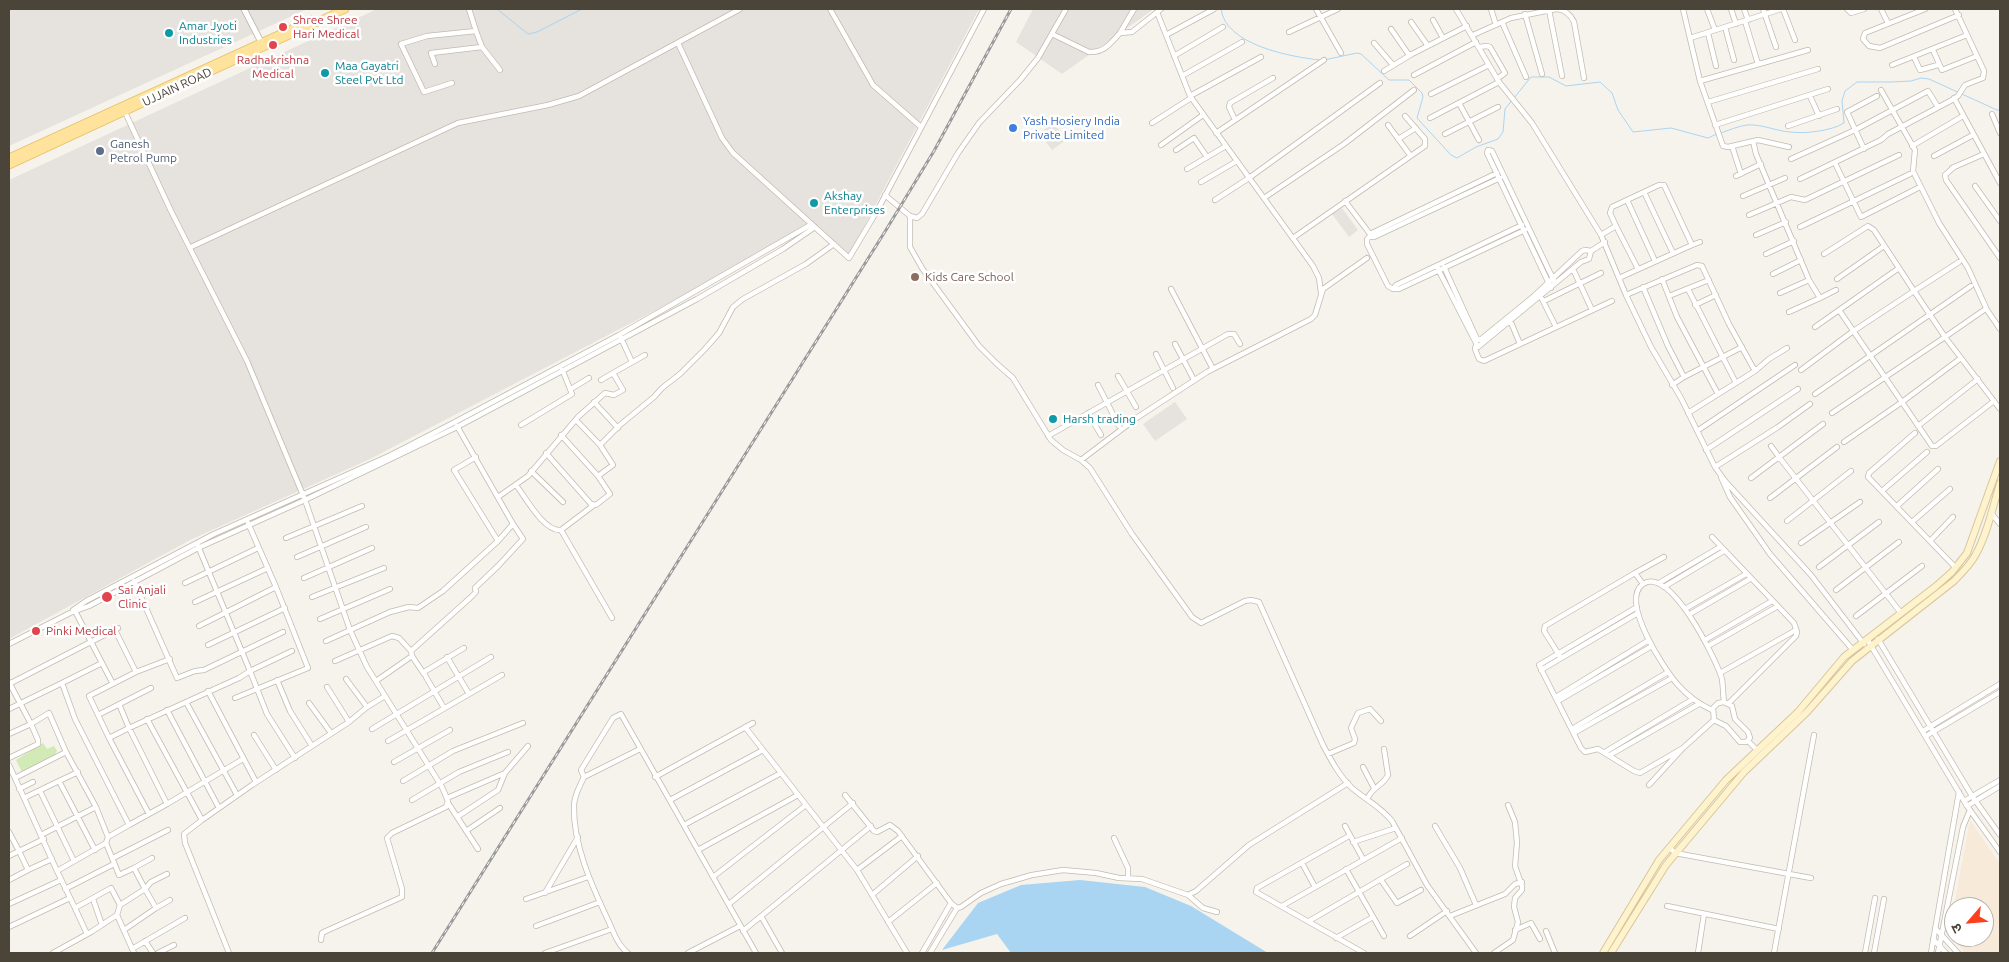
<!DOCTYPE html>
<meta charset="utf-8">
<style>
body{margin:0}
#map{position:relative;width:2009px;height:962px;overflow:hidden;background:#f6f3ec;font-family:Ubuntu,"Noto Sans Devanagari",sans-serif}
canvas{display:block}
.frame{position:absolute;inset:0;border:10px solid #4b4439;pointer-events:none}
.north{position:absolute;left:1944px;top:897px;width:50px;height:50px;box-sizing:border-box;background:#fff;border:1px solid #b7b4b0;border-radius:50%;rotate:243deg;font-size:14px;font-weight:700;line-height:20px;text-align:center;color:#4b4439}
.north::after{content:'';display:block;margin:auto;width:18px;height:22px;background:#fc3f1d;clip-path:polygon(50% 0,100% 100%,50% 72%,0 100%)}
</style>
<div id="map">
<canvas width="2009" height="962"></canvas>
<div class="frame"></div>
<div class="north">उ</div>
</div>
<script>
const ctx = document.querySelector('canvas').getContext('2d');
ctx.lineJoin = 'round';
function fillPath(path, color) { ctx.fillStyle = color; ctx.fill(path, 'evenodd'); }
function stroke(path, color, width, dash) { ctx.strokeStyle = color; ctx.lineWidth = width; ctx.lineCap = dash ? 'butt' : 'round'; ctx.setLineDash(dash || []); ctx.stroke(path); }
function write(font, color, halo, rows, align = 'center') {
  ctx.font = font + ' Ubuntu,sans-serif'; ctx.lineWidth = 5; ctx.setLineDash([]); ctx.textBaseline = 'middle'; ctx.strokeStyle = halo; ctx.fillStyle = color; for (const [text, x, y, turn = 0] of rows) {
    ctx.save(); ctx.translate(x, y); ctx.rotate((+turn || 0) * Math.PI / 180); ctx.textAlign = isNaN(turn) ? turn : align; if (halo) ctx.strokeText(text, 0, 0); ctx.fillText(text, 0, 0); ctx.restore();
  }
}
fillPath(new Path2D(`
 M1970,820L2000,864V953H1965L1949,933ZM1954,907H1984V937H1954Z`), '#f7ead8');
fillPath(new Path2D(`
 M9,9H307L9,146Z
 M377,9H979L849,255L812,223L658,309L370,459L190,540L9,639V180Z
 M1033,9H1154L1062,74L1016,42Z
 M1054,123L1066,140L1052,150L1039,133Z
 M1342,208L1358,230L1349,237L1332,214Z
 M1175,402L1187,419L1155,441L1143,424Z`), '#e6e2dd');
fillPath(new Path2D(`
 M43,743L47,749L54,746L57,751L54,756L22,772L16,760Z`), '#d2eab5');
fillPath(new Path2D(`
 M1080,880L1145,887L1191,906L1268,953H1011L997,934L942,950L978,903L1021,885Z`), '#a9d4f2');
stroke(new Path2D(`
 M497,9L528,34L537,32L582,9
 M1221,9C1225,45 1291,57 1320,60
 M1324,60L1357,53L1361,54L1389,80H1409L1422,93L1423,97L1417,118L1451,155L1457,158L1476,147L1498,139L1503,132L1505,109L1531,77H1549L1566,86L1600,82L1612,93L1618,110L1633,132L1671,128L1708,138L1717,134
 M1721,133C1729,130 1739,126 1747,125C1763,124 1775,131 1790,132C1805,134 1831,131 1844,123L1842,101L1845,91L1857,82H1891L1911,81L1921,78L1929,79L1997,110H2000`), '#a9d4f2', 1);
const minor = new Path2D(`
 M830,9L873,85L921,127
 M1316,9L1341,53
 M1456,9L1499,82L1532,123L1601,235L1626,295L1651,347L1681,398L1715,467L1725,481L1811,575L1864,644
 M1491,9L1496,25
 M1683,9L1700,81L1723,146L1728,147L1758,140L1789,147
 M1707,9L1715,30
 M1731,9L1736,24
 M1744,9L1748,20
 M1763,9L1776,47
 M1783,9L1795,40
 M1847,9L1851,13L1864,9
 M1881,9L1888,23
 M1925,9L1865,33L1863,39L1869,46L1880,48L1959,15
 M1549,10L1562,76
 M1157,12L1190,96L1313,266L1319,278L1321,293
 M1525,14L1542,74
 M1433,20L1443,38
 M1745,21L1758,64
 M1411,22L1428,46
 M1502,22L1526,77
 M1725,27L1781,9
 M1391,29L1409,55
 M476,31L482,47L500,70
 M1289,32L1338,9
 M1120,33L1134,9
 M1708,33L1716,66
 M1052,34L1089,52C1104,53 1111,43 1120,33L1132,32L1161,9
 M1166,35L1214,9
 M1473,35L1511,18L1556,9C1564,9 1571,15 1574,22L1584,78
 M1690,38L1725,27L1734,60
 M678,43L722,138L733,153L849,258L877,211L984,9
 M1374,43L1393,65
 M1479,47L1487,46L1490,47L1505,73L1497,79
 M1933,50L1942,70L1977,56
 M1174,56L1223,27
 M1914,57L1920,70L1938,65
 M435,64L431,53L482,47
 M1892,65L1967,35
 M1384,71L1412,54L1467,26
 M1414,75L1476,42
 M1182,76L1242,42
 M1700,81L1808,50
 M452,83L424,92L401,44L427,36L476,31L469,9
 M1881,90L1915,150L1913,171L1939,223L1968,268L1987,310L2000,329
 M1431,94L1489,65
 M1190,96L1261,57
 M1810,96L1819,116
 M1954,98L2000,183
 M1708,102L1818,69
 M1459,103L1479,140
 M124,110L171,211L247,361L305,500L350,630L367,667L442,787L448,801L446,807L392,833L387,838L402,889V897L326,931L322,933L321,940
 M1992,114L2000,133
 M1430,118L1499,82
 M1235,120L1229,107L1230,103L1273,78
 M1152,123L1191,98
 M1388,125L1410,155
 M1715,125L1828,89
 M1788,126L1837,109
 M1216,133L1324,60
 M1445,134L1498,107
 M1398,139L1416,128
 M1753,141L1756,154L1809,280L1820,298L1789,312
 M1161,145L1203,115
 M1732,146L1741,174
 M1912,146L1963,116
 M1864,149L1847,112L1877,96
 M1176,150L1194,138L1207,157
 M1934,156L1973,135
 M1791,159L1855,130L1928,91L1938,107
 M1835,163L1861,217L1918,188
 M1954,167L1945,175L1946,180L2000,258
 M1952,168L1984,154
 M1187,169L1226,146
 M1497,173L1372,233L1369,237H1374L1500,178
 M1736,176L1761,164
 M1800,179L1881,140L1888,134L1952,100L1958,96L1965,85L1983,78L1984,71L1955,9
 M1201,182L1237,161
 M1975,186L2000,221
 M1644,192L1673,253
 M885,195L910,216L917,218L922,214L958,153L979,123L1021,79L1038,58L1066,9
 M1743,196L1785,178
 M1264,198L1344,144L1414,90
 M1215,200L1249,178L1380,83
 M1627,200L1655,261
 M1345,201L1370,234
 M1749,215L1791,197L1805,200L1899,155
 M910,216V247L922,268L979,346L996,363L1013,378L1051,440L1063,450L1081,460L1090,468L1132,534L1192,617L1201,623L1245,601L1251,600L1259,602L1323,745C1331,760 1340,777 1352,788C1366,800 1381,807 1392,821L1427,885L1476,953
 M1522,225L1396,285L1393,289H1399L1525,230
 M1616,226L1638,269
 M1800,227L1910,174
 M1601,235L1616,226L1610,213L1612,207L1659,185H1664L1692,245L1619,278
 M1756,235L1786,222
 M1369,237L1367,239V244L1388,286L1393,289
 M1293,238L1425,146V139L1405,116
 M1692,245L1700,242
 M191,247L458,123L548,105L579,96L740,9
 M1766,254L1794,241
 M1824,254L1868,226L1874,230L1899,268
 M1959,262L1914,291L1945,337L1984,310
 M1444,267L1477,339L1480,340L1534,296L1582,251L1585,250L1591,251L1605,242
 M1438,269L1478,347L1581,262L1589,259L1591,251
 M1573,269L1592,310
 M1773,274L1801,260
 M1662,279L1677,317L1718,394
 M1837,279L1884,246
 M1643,287L1668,346L1684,377
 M1551,288L1487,153L1488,150L1492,151L1555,283
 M1171,289L1213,369
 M1688,289L1736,383
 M1780,293L1809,280
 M1626,295L1697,265L1702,266L1729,324L1755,371L1688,413
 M1669,296L1709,280
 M1820,298L1836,290
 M1542,299L1556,327
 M1544,301L1601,273
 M1695,305L1716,295
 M1839,310L1932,446H1936L1994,401
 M1510,320L1520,344
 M620,336L632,362
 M1175,344L1194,380
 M1476,345L1475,349L1479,359L1484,361L1612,301
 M1156,354L1173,388
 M1801,370L1852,332L1914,291L1899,268L1815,327
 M1755,371L1769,359L1787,348
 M1118,376L1136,407
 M601,380L613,373
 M1098,385L1119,426
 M1672,385L1684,377L1742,347
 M571,389L589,378
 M1815,394L1971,286
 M594,402L618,428
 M1088,413L1101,435
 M1832,413L1945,337L2000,409
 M576,420L600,445L620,425L654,397L662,388L680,374L705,349L719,333L733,307L743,299L806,264L834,244
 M521,425L572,394L562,369
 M457,426L513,524
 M1918,426L1978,379
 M1697,431L1795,365
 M1915,433L1869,473L1868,477L1955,567
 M561,435L598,476
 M1048,436L1228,334H1234L1240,344
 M1844,442L1902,402L1961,358
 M1771,446L1779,457L1823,424
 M1706,450L1798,389
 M546,453L591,504L596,505L610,494L598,476L613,465L600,445
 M476,457L454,470L498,541
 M1081,460L1138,417L1207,372L1311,319L1315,315L1323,289L1367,258
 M1715,467L1778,427L1810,404
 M531,471L563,502
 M1721,477L1730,497L1770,554L1853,650
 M1751,478L1779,457L1901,613
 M516,485C526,498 544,532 561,530
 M1882,491L1927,452
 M498,497L528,476L578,417L605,393L614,395L623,390L613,373L645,355
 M1770,498L1837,447
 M594,505L561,530L612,618
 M1897,506L1938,469
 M1991,513L2000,524
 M1787,521L1851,471
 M1912,522L1950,489
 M1712,537L1794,623L1797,632L1796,636L1729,703
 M286,538L362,506
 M1930,541L1953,517
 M1801,543L1860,502
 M297,557L366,527
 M1819,567L1879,522
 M1635,573L1664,557
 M304,578L372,548
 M134,581L177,678L195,671L204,670L283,632
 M185,583L258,548
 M1659,583L1720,547
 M1664,587L1724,551
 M1836,590L1899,542
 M312,597L384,568
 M195,602L268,568
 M1637,607L1539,665L1581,748L1585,752L1598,749L1634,771L1640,773L1683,748
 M1685,609L1746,574
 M73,610L86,601L214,534L391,455L455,422L619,335L812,224
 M75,611L102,663L62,683L75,719L129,825L167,804L129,728L239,678L250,671L198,546
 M1690,614L1750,579
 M1856,616L1922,566
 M320,619L390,589
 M199,626L276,587
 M115,630L136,672
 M1867,639L1967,806L2000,852
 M1878,639L1972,796L2000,835
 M1705,640L1772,601
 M326,641L390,612L409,607L418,608L443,591L498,541L513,524L523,539L498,566L475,588L476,592L470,598L411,651L412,656L376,681
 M9,644L70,613L89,606L198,548L305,500L457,427L697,299L783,249L815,227
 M208,645L285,608
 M1708,646L1778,606
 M292,651L250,671L267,714L295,758
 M412,656L424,674
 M447,657L469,694
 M1561,658L1544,631L1545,626L1635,573L1643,584
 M335,661L392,636L399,638L411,651
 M102,663L113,684
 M1541,670L1638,613
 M1720,673L1796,630
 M277,680L290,711L312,746
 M9,684L118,628
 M327,687L349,722L367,707L346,679
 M208,691L256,782
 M1556,697L1649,640
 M235,698L308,668L276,587L248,523
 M1558,701L1652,646
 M186,702L237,795
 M1724,702L1732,706L1735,719L1748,732L1750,738L1746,742H1740L1726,726L1714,720L1713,708L1718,703Z
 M309,703L331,733
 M119,704L129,728L109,738L89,696L136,672L170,659
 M367,707L385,696
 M444,708L426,677L424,672L464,648
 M9,709L62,683
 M167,710L219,808
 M1712,710C1699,704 1688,696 1679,686C1665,671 1619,601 1643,584C1670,565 1716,659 1722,679C1723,686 1723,694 1724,702
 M98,715L151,688
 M147,719L202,820
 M745,727L857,870L907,953
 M372,729L491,657
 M1572,729L1668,672
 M1923,731L2000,684
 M1574,733L1672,678
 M9,734L31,724L9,682
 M254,735L276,770
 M1926,736L2000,692
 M109,738L149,814
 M388,741L502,675
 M1748,741L1757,750
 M640,749L584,777L581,770L613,718L621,714L756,953
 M1605,752L1693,699
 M1328,754L1354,743L1355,739L1351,728L1358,713L1370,709L1381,721
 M1610,755L1699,704
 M9,758L38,744V740L31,724L49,713L66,752L96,807L108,837
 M394,762L450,730
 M9,765L24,798L59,781
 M1363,767L1374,788
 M78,772L59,781L95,850
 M584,777C580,786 574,795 574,806C573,845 592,886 608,920C613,931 618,946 628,953
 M655,777L753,723
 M15,778L66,752
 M403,781L453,751L523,723
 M1649,785L1683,748L1714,720
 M19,789L33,782
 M40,791L74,861
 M845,795L874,831L877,832L890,825L898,831L951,903L957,908L961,907L981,893L1001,884L1032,875L1063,870L1096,873L1119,878L1142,879L1188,895L1196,891L1249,845L1348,783
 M24,798L57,871L106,843
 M447,798L505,773
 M1367,799C1374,785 1383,786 1388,775L1384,749
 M412,800L459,772L508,752
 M670,800L763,750
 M1964,801L2000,780
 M448,803L478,849
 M167,804L243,759
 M1967,806L2000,786
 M457,817L498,790L505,773L528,746
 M684,825L781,773
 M1345,826L1363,859
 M1435,826L1460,868L1476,905
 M466,831L500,808
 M9,832L19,851L9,856
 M41,835L96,807
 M1349,836L1257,888L1256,892L1364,953
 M1114,838L1128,868V877
 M44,839L19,851L28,870L52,859
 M1353,842L1396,828
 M1669,847L1675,853L1811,878
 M698,850L798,795
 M113,858L168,830
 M1302,863L1315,887
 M134,868L152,858
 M1346,869L1384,936
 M857,870L902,836
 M57,871L75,908
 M167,874L151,882L145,889L156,908L170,900
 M713,877L806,805
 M9,880L28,870
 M1381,880L1397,903L1421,890
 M65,889L114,864
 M545,893L578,837
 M872,895L918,856
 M1188,895L1203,908L1217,912
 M93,899L102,925
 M526,899L588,877
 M9,904L61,880
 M729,904L853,803
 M1282,906L1402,838
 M1667,906L1779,929
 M117,915L134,953
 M761,916L782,953
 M1450,916L1505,894L1515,884L1522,882
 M1309,921L1407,864
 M888,922L937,883
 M536,926L600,902
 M9,927L70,898
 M1935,928L1958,953
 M124,930L156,908
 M1515,930L1531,923L1540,939
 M743,931L871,826
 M1546,931L1555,953
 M87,934L75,908L111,888L120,905
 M1410,936L1447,911
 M1336,938L1373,917
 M1933,939L1946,953
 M145,941L153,953
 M132,949L185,918
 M53,953L91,932L117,915L120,905L145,889L134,868L119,875L106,843L108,837L129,825
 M158,953L174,945
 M229,953L185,843L184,834L202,820L252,785L349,722
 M545,953L612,929
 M688,953L740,926
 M922,953L951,903
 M930,953L957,908
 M1494,953L1513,940L1518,922L1514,907L1515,898L1522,890V886L1515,866L1517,843L1515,822L1508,805
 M1698,953L1704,914
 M1774,953L1814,735
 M1865,953L1875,898
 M1874,953L1884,899
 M1931,953L1959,792
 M1938,953L1963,827L1970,810`);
const tertiary = new Path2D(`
 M244,9L262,44`);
const secondary = new Path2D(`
 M1603,953L1659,860L1726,780L1798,712L1844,657L1935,587L1952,572L1967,553L2000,461
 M1611,953L1666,865L1744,772L1807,712L1852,661L1954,581C1962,573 1971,564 1976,554C1988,532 1993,506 2000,483`);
const primary = new Path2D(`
 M9,158L311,20
 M9,165L345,9`);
stroke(minor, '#c2bbae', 6);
stroke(tertiary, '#c2bbae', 7);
stroke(secondary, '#d6c79b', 8);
stroke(primary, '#e6c16a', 9);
stroke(minor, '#fff', 4.5);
stroke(tertiary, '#fff', 5);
stroke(secondary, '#fff3cd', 6);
stroke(primary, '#ffe39c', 7);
const rail = new Path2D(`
 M432,953L886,230L934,151L1011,9`);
stroke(rail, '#9a9a9a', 3);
stroke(rail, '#fff', 1, [4]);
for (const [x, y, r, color] of [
 [283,27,5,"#e0444e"],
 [169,33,5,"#0f9aa8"],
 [273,45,5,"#e0444e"],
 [325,73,5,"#0f9aa8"],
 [1013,128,5,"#3f7fe0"],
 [100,151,5,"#5c6f8a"],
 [814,203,5,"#0f9aa8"],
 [915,277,5,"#8d6e63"],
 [1053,419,5,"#0f9aa8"],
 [107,597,6,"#e0444e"],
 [36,631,5,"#e0444e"]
]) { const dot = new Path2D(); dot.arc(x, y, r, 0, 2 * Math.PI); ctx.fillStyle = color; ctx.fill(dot); stroke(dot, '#fff', 2); }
write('12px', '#be3a42', '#fff', [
 ["Shree Shree",293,20],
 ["Hari Medical",293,34],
 ["Radhakrishna",273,60,"center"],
 ["Medical",273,74,"center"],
 ["Sai Anjali",118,590],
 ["Clinic",118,604],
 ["Pinki Medical",46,631]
], 'left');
write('12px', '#0d838f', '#fff', [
 ["Amar Jyoti",179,26],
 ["Industries",179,40],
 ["Maa Gayatri",335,66],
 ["Steel Pvt Ltd",335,80],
 ["Akshay",824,196],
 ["Enterprises",824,210],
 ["Harsh trading",1063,419]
], 'left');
write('12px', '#4b4439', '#fff', [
 ["UJJAIN ROAD",177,87,-25]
]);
write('12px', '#366cbe', '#fff', [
 ["Yash Hosiery India",1023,121],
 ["Private Limited",1023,135]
], 'left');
write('12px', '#4e5e75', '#fff', [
 ["Ganesh",110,144],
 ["Petrol Pump",110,158]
], 'left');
write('12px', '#785e54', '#fff', [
 ["Kids Care School",925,277]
], 'left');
</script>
